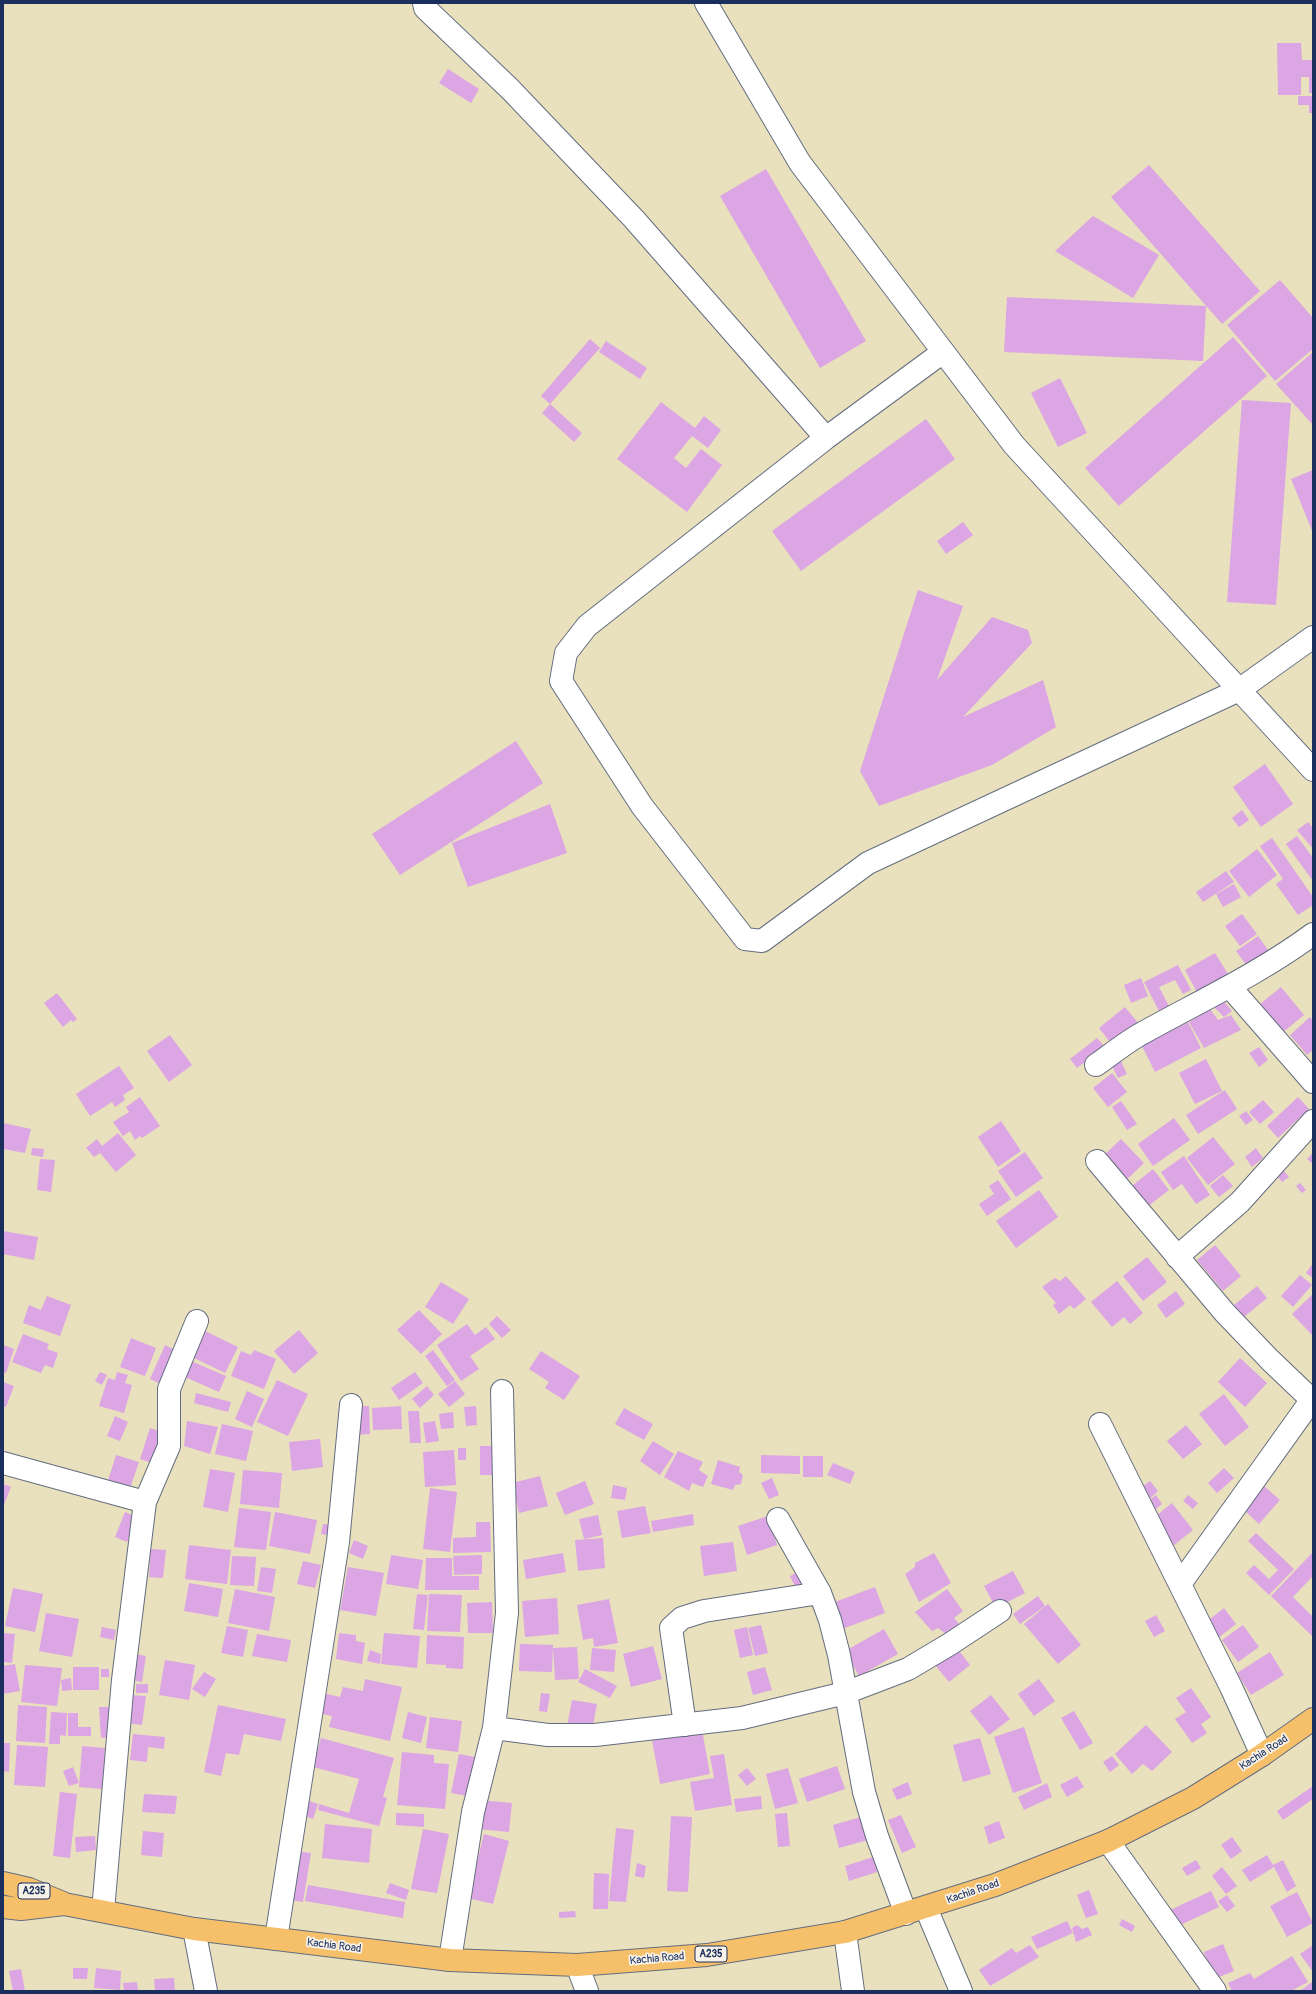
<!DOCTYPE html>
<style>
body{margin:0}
#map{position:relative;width:1316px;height:1994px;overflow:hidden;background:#e9e0bd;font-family:Pangolin,sans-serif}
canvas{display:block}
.frame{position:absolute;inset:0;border:4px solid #1b2f5e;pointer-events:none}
</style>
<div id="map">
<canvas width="1316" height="1994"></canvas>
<div class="frame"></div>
</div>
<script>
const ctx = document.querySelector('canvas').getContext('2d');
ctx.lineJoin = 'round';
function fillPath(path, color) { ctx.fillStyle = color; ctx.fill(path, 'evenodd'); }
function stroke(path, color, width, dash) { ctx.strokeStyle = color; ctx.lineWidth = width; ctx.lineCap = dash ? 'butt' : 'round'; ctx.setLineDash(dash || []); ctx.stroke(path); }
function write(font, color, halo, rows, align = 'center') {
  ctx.font = font + ' Pangolin,sans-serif'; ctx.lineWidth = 3.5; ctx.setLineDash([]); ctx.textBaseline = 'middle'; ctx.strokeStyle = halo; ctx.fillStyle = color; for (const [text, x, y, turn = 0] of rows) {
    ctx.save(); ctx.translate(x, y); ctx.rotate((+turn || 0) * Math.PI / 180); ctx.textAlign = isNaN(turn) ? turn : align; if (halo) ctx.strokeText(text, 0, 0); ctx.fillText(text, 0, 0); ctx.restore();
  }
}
fillPath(new Path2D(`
 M1277,43H1301L1302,60H1313V93H1309V77H1301V95H1278Z
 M448,69L479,89L471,103L439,83Z
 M1298,96H1313V113H1309V105H1298Z
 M1149,165L1260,291L1222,324L1111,197Z
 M766,169L866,341L820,368L720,196Z
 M1093,216L1159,255L1133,298L1055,251Z
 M1280,280L1313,318V349L1275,381L1227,325Z
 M1007,297L1206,306L1203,361L1004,352Z
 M1233,337L1267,376L1119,506L1085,468Z
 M590,339L600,348L550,404L541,396Z
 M606,341L647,368L640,379L599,352Z
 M1313,352V425L1276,384Z
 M1060,378L1087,433L1058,447L1031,393Z
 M1242,400L1291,403L1276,605L1227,602Z
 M661,402L695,428L704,416L721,430L708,448L692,436L674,458L686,468L701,449L722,465L687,512L617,459Z
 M550,404L582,433L574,442L542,413Z
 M926,419L955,459L801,571L772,531Z
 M1313,470V533L1291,479Z
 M963,522L973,535L946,554L937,541Z
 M918,590L963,606L937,680L992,617L1028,630L1032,643L963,717L1043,680L1056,727L992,765L879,806L860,771Z
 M516,741L543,783L400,875L372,834Z
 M1265,764L1293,804L1261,827L1233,787Z
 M550,804L567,853L468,887L452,843Z
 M1242,810L1249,820L1239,827L1232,818Z
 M1308,822L1313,828V849L1297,830Z
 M1297,836L1313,858V881L1286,844Z
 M1272,838L1313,897V905L1298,915L1276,884L1283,879L1260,846Z
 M1257,849L1277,875L1249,897L1229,871Z
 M1226,871L1234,882L1203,902L1196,892Z
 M1234,884L1241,897L1223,907L1216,894Z
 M1242,914L1257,934L1240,946L1225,926Z
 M1258,936L1273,957L1252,973L1236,951Z
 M1215,953L1228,974L1197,992L1185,970Z
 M1178,965L1191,990L1183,994L1175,980L1159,987L1171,1010L1161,1015L1144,982Z
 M1141,978L1148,996L1131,1003L1124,985Z
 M1281,987L1304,1015L1282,1033L1259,1005Z
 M57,993L77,1019L73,1022L71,1020L63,1027L44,1003Z
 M1222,999L1232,1011L1224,1017L1213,1006Z
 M1125,1007L1139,1024L1113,1046L1099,1028Z
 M1210,1009L1218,1020L1231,1015L1241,1030L1204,1048L1189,1022Z
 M1310,1017L1313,1021V1050L1307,1055L1290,1035Z
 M1188,1022L1201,1048L1155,1072L1142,1046Z
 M170,1035L192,1065L169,1082L147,1051Z
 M1097,1038L1105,1047L1077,1068L1070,1059Z
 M1259,1047L1268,1060L1259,1067L1249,1053Z
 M1119,1057L1127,1074L1118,1078L1110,1062Z
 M1206,1059L1222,1091L1195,1104L1179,1073Z
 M119,1066L134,1088L123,1095L125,1100L115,1107L112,1102L90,1116L76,1094Z
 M1112,1073L1127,1092L1108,1107L1093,1088Z
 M1225,1090L1237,1109L1198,1134L1186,1115Z
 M140,1097L160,1126L142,1138L140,1136L135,1140L130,1131L123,1136L113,1122L129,1112L126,1107Z
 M1298,1097L1309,1109L1278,1138L1267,1126Z
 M1263,1100L1274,1112L1260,1124L1249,1112Z
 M1121,1101L1137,1124L1127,1130L1112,1107Z
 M1246,1111L1253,1120L1246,1125L1239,1116Z
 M1174,1118L1190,1140L1153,1166L1138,1144Z
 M1001,1121L1021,1151L998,1167L978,1137Z
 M3,1123L31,1129L25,1153L3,1149Z
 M118,1133L136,1155L116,1172L100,1153L94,1157L86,1148L97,1139L102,1146Z
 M1213,1137L1235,1164L1208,1185L1187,1158Z
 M1121,1139L1144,1163L1123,1183L1100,1159Z
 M32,1148L44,1149L43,1157L31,1155Z
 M1256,1148L1263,1158L1252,1167L1245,1157Z
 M1025,1152L1043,1178L1016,1197L998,1171Z
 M1313,1153V1164L1307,1159Z
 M1184,1156L1210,1195L1196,1204L1182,1184L1173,1190L1161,1172Z
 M40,1159L55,1160L51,1192L37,1190Z
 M1279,1165L1289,1177L1282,1182L1273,1170Z
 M1153,1169L1169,1190L1143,1210L1127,1190Z
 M1223,1175L1233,1186L1219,1197L1210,1186Z
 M998,1180L1011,1199L987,1216L979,1204L994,1194L989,1186Z
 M1300,1183L1306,1190L1302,1193L1296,1186Z
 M1039,1190L1058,1217L1016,1248L996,1221Z
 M3,1231L38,1237L34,1260L3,1254Z
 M1215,1245L1241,1276L1223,1291L1197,1260Z
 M1147,1257L1167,1282L1143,1301L1123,1276Z
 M1313,1263V1278L1306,1273Z
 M1300,1275L1312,1285L1293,1307L1281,1296Z
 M1066,1276L1086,1299L1074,1309L1070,1305L1059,1314L1053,1305L1056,1303L1042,1287L1055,1278L1060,1281Z
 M1117,1281L1143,1313L1130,1324L1124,1317L1112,1327L1091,1302Z
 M441,1282L469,1299L453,1324L425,1307Z
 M1257,1286L1267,1298L1244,1317L1234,1305Z
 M1176,1291L1185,1304L1166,1318L1157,1305Z
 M1313,1294V1336L1292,1314Z
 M47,1296L71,1305L60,1336L23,1323L29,1305L41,1310Z
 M419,1310L442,1334L421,1354L397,1330Z
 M497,1316L511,1330L502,1338L489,1324Z
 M467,1324L475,1335L486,1327L495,1339L470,1356L479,1369L461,1381L437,1345Z
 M299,1330L318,1353L294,1374L274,1351Z
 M205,1331L238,1347L225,1373L192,1357Z
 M23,1334L49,1344L47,1349L58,1353L53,1368L45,1365L41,1373L12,1362Z
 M131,1338L156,1348L145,1376L120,1367Z
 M3,1345L14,1349L6,1373L3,1372Z
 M165,1345L175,1350L161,1384L150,1379Z
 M254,1350L276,1359L264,1389L231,1376L241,1351L251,1355Z
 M433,1350L455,1380L447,1386L425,1356Z
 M541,1351L580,1376L564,1400L545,1388L549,1382L529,1369Z
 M1240,1358L1267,1383L1245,1407L1218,1382Z
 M191,1361L226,1376L219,1392L185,1377Z
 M100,1372L107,1375L102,1385L95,1381Z
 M117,1372L128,1375L125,1383L132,1385L124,1413L99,1406L108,1378L115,1380Z
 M415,1372L423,1383L399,1400L391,1388Z
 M277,1380L308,1394L288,1436L257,1422Z
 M455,1381L465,1394L449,1407L438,1394Z
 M3,1382L14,1386L6,1407L3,1406Z
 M427,1386L434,1395L420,1408L412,1399Z
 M247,1391L264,1399L252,1427L235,1419Z
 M196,1393L231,1402L228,1412L194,1403Z
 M1224,1394L1249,1427L1225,1446L1199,1414Z
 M355,1406H369L370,1434L355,1435Z
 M401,1406L402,1429L373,1430L372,1408Z
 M476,1406L477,1425L466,1426L464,1407Z
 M624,1408L653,1424L644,1440L615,1424Z
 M408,1411H419L421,1443H410Z
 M453,1412L454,1428L441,1429L439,1414Z
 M115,1416L128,1422L120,1441L107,1436Z
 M187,1421L218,1427L210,1454L184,1446Z
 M435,1421L439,1441L426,1443L423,1423Z
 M222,1424L253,1431L246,1461L215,1454Z
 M1186,1425L1202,1444L1183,1459L1167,1441Z
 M150,1428L162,1432L152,1463L140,1459Z
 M320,1439L323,1467L292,1471L289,1442Z
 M653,1441L674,1454L660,1475L640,1461Z
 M480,1446H492V1475H480Z
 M458,1448H466V1460H458Z
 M454,1450L456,1485L425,1487L423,1452Z
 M678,1451L703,1462L699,1470L708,1476L703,1487L692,1483L689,1491L664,1477Z
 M116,1455L139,1462L129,1491L107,1484Z
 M761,1455L800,1456V1474L761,1473Z
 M803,1456H823V1477H803Z
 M718,1460L740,1467L739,1472L743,1475L741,1484L735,1485L733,1490L711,1484Z
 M833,1463L855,1472L850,1484L827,1475Z
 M1224,1468L1234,1478L1217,1493L1208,1483Z
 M210,1469L235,1473L228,1512L203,1507Z
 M243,1470L282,1473L279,1508L240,1504Z
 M540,1476L548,1506L519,1513L512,1483Z
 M772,1478L779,1495L769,1499L761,1483Z
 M585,1481L594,1504L565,1515L556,1493Z
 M1150,1481L1158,1491L1148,1500L1139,1489Z
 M3,1484L11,1487L3,1507Z
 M613,1485L627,1488L625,1500L611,1498Z
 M1264,1486L1280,1500L1259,1524L1243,1509Z
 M430,1488L457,1492L450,1552L423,1549Z
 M1156,1495L1162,1504L1150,1514L1144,1504Z
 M1188,1495L1198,1503L1193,1509L1183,1501Z
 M1172,1503L1193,1530L1173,1546L1152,1519Z
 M645,1506L651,1533L622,1538L617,1511Z
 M239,1508L271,1512L266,1550L234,1547Z
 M125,1512L137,1517L127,1542L115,1537Z
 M275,1512L317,1520L310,1554L269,1546Z
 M693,1514L694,1525L653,1532L651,1521Z
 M598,1515L602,1535L584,1539L579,1519Z
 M768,1516L777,1545L747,1555L738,1526Z
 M476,1522H490L491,1552L453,1553V1538L476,1537Z
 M323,1524L330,1525L328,1535L321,1534Z
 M1256,1533L1294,1569L1269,1595L1246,1573L1254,1565L1269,1579L1278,1570L1248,1541Z
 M603,1538L605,1568L578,1571L575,1540Z
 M354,1540L368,1546L363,1559L349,1553Z
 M733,1542L737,1571L704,1576L700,1546Z
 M189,1545L231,1550L227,1584L185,1579Z
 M151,1549L166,1550L163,1578L149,1577Z
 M1313,1552V1576L1293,1597L1313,1617V1637L1271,1596Z
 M563,1553L566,1572L526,1579L523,1560Z
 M934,1553L951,1583L919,1602L905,1574L915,1567V1563Z
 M391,1555L423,1560L418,1589L386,1584Z
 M482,1555V1574L454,1575L453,1556Z
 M232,1556L256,1557L254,1586L230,1585Z
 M426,1558H452V1576H479V1590H425Z
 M303,1561L321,1565L315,1588L297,1584Z
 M261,1567L276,1569L272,1593L257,1591Z
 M348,1567L384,1573L376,1616L340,1610Z
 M800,1571L806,1585L796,1589L790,1576Z
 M1013,1571L1025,1593L996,1608L984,1586Z
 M189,1583L223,1589L218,1617L184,1611Z
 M875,1587L885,1613L842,1629L832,1603Z
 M13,1588L43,1594L35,1632L5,1626Z
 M235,1589L275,1597L269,1631L228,1623Z
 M947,1589L963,1611L954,1618L959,1624L946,1634L938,1628L932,1631L915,1612Z
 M417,1594L428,1595L424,1630L413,1629Z
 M429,1594L462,1595L460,1632L427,1631Z
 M1038,1596L1045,1606L1020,1624L1013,1614Z
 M557,1598L559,1634L525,1637L522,1601Z
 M609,1599L618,1643L594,1647L593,1638L583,1640L577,1605Z
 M492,1602L493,1633H468L467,1603Z
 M1048,1604L1081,1645L1058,1664L1024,1624Z
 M1224,1608L1236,1624L1217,1639L1205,1623Z
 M46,1613L79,1619L72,1657L39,1651Z
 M1156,1615L1165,1631L1154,1637L1145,1621Z
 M761,1625L768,1653L755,1656L748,1628Z
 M1243,1625L1259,1647L1238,1662L1222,1640Z
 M227,1626L248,1630L243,1657L221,1653Z
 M102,1627L116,1630L114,1640L100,1637Z
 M747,1627L753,1655L740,1658L734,1630Z
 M884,1629L898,1654L859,1676L845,1651Z
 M3,1633L15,1634L12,1663L3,1662Z
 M339,1633L356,1635V1641L365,1643L362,1664L336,1659Z
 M384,1633L420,1636L417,1668L381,1664Z
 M257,1634L291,1640L287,1662L252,1656Z
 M427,1635L464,1637L463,1669L446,1668V1665L426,1664Z
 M520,1644L553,1645L552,1672L519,1671Z
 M653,1646L662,1679L631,1687L623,1654Z
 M577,1647L579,1679L555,1680L553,1648Z
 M592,1648L616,1650L614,1672L590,1670Z
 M957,1648L970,1665L949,1682L935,1665Z
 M370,1650L381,1654L380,1664L367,1661Z
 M1270,1652L1284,1675L1251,1695L1237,1673Z
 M135,1654L146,1656L142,1682L132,1680Z
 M165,1660L195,1665L189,1700L159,1695Z
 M15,1664L20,1691L3,1694V1666Z
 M25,1665L62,1668L57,1706L21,1702Z
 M73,1667H99V1690H73Z
 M765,1667L772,1690L753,1695L747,1672Z
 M101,1669H109V1677H101Z
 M585,1669L617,1686L610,1698L578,1682Z
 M204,1672L216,1679L205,1697L192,1689Z
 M71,1678L72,1690L62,1691L61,1680Z
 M365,1679L402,1687L390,1741L329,1727L332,1716L318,1713L322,1693L340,1697L343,1687L363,1691Z
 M1039,1679L1055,1701L1034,1716L1018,1694Z
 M136,1684H148V1693H136Z
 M1191,1688L1211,1717L1201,1724L1207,1733L1192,1743L1175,1719L1186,1712L1176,1698Z
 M541,1693L550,1694L547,1712L539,1711Z
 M129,1695L146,1696L142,1725L125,1723Z
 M991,1695L1010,1719L989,1735L970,1711Z
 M572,1700L597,1704L592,1730L567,1726Z
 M18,1705L47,1707L45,1743L16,1741Z
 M218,1705L286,1719L281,1741L244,1734L239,1755L226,1753L221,1776L204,1772Z
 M99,1707H109L111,1737L101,1738Z
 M1074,1711L1093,1743L1080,1750L1061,1718Z
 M51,1712L67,1713L66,1736L60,1735V1744H49Z
 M408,1712L427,1717L421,1743L402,1738Z
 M68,1713H78V1727H91V1736H68Z
 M430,1717L462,1721L458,1752L426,1748Z
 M1146,1725L1172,1752L1152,1771L1143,1764L1132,1774L1115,1754Z
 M1024,1727L1042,1783L1013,1793L994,1737Z
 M702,1730L710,1774L660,1784L652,1740Z
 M133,1734L165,1737L164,1749L148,1747L147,1762L130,1760Z
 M321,1738L394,1758L383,1797L387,1798L379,1826L318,1810L319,1804L349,1813L359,1779L313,1767Z
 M980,1738L991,1774L963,1782L953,1745Z
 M3,1743H10L9,1772L3,1771Z
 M17,1745L48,1747L45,1787L14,1785Z
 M82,1746L105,1748L102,1789L79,1787Z
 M402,1752L434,1755V1763L449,1764L445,1809L397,1805Z
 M459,1754L475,1757L468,1796L451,1793Z
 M724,1754L732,1805L695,1811L690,1782L714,1778L710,1756Z
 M1112,1756L1119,1765L1110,1772L1103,1762Z
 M837,1766L845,1789L807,1802L799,1779Z
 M73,1767L79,1783L69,1786L63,1771Z
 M747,1768L756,1779L747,1786L738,1775Z
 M788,1768L798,1803L775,1809L766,1774Z
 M1077,1776L1084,1787L1067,1797L1060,1785Z
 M908,1782L912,1794L897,1800L892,1789Z
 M1047,1783L1052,1797L1024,1810L1018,1797Z
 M1313,1786V1799L1283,1820L1277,1811Z
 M60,1792L77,1794L70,1858L53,1856Z
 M144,1794L177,1796L175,1814L142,1812Z
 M761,1796L762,1809L736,1812L734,1799Z
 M307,1800L318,1804L313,1819L302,1815Z
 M480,1800L512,1803L509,1832L477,1829Z
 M396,1813L424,1814V1827L396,1825Z
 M787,1813L790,1846L778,1847L775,1814Z
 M901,1815L916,1847L902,1853L888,1820Z
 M671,1816L692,1817L688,1892L667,1891Z
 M861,1817L868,1840L839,1848L833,1825Z
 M999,1821L1005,1838L989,1844L984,1827Z
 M325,1824L372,1829L369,1863L322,1858Z
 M616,1828L634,1830L626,1902L609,1901Z
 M423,1829L449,1834L437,1893L411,1889Z
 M143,1831L164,1833L162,1857L141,1855Z
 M484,1834L509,1841L493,1904L468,1898Z
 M95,1836L96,1850L76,1852L75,1837Z
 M1232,1837L1242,1851L1231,1859L1221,1845Z
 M296,1851L311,1853L303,1902L289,1900Z
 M1267,1855L1273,1865L1283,1860L1296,1886L1287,1892L1274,1867L1250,1882L1242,1870Z
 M873,1857L877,1872L849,1881L845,1866Z
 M1196,1860L1201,1868L1187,1876L1182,1868Z
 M637,1863L646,1866L644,1878L635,1876Z
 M1222,1867L1237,1886L1226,1894L1212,1876Z
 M594,1873L609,1874L608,1909H593Z
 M390,1883L409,1890L406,1900L386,1893Z
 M308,1885L405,1902L403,1918L305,1901Z
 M1089,1890L1098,1914L1086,1918L1077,1895Z
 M1211,1891L1219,1907L1176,1927L1168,1911Z
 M1297,1892L1313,1923L1287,1937L1270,1906Z
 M1227,1895L1235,1906L1227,1912L1218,1901Z
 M575,1911L576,1917L559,1918V1912Z
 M1122,1919L1135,1926L1132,1932L1119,1925Z
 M1067,1921L1073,1933L1037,1949L1031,1937Z
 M1077,1925L1082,1929L1088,1927L1092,1935L1076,1942L1072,1928Z
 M1223,1944L1234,1971L1214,1979L1204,1952Z
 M1030,1945L1039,1957L990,1986L979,1970L1012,1948L1016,1953Z
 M1313,1945V1972L1300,1954Z
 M1292,1956L1308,1982L1291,1991H1232L1228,1983L1250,1973L1254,1979Z
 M73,1968H88L87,1979H73Z
 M96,1968L121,1971L120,1990L94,1988Z
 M21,1969L25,1991H13L9,1971Z
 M174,1978L175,1991H155L154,1979Z
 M137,1982L138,1991H124L123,1983Z
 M1312,1982L1313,1991H1302L1301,1990Z`), '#dca5e4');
const minor = new Path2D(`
 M424,3L425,8L510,89L634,219L826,438
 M706,3L800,163L1014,445L1313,770
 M943,352L826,438L587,626L566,653L561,681L642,806L745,939L762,941L868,863L1239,690L1313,637
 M1230,987L1313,1082
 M1096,1065C1110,1055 1124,1044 1139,1035C1198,1002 1259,974 1313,934
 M1097,1161L1225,1313L1270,1360L1313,1401
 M1177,1257L1240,1202L1313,1121
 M1100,1424L1231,1687L1262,1755
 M3,1463L145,1502
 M778,1519L820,1593L830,1620L839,1655L864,1792L877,1836L906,1914
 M1180,1584L1313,1398
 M685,1725L671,1628L682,1618L704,1611L820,1593
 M494,1728L548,1735H595L742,1718L845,1693L908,1669L950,1644L1000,1611
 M1108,1841L1215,1991
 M926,1908L961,1991
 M103,1911L123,1680L145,1502L169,1446V1389L197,1321
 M194,1929L206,1991
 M845,1932L853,1991
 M276,1939L338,1542L351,1405
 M450,1960L473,1812L494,1728L507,1613L502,1391
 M577,1965L587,1991`);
const highway = new Path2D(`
 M3,1883L29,1889L63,1903
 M3,1907L21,1909L64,1904L194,1929L450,1960L577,1965L707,1955L845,1932L995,1885L1108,1841L1193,1798L1262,1755L1313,1719`);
stroke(minor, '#636d7f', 24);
stroke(highway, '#636d7f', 24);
stroke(minor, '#fff', 22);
stroke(highway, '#f6c06b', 22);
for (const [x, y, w] of [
 [34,1891,32],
 [711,1954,32]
]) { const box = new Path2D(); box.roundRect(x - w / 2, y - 8, w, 16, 3); ctx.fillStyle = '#f7f3e8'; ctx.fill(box); stroke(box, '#1b2f5e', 1); }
write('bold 10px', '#1b2f5e', null, [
 ["A235",34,1891],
 ["A235",711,1954]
]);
write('11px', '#1b2f5e', '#f7f3e8', [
 ["Kachia Road",1264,1753,-33],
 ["Kachia Road",973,1892,-19],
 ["Kachia Road",334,1946,7],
 ["Kachia Road",657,1959,-5]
]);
</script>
